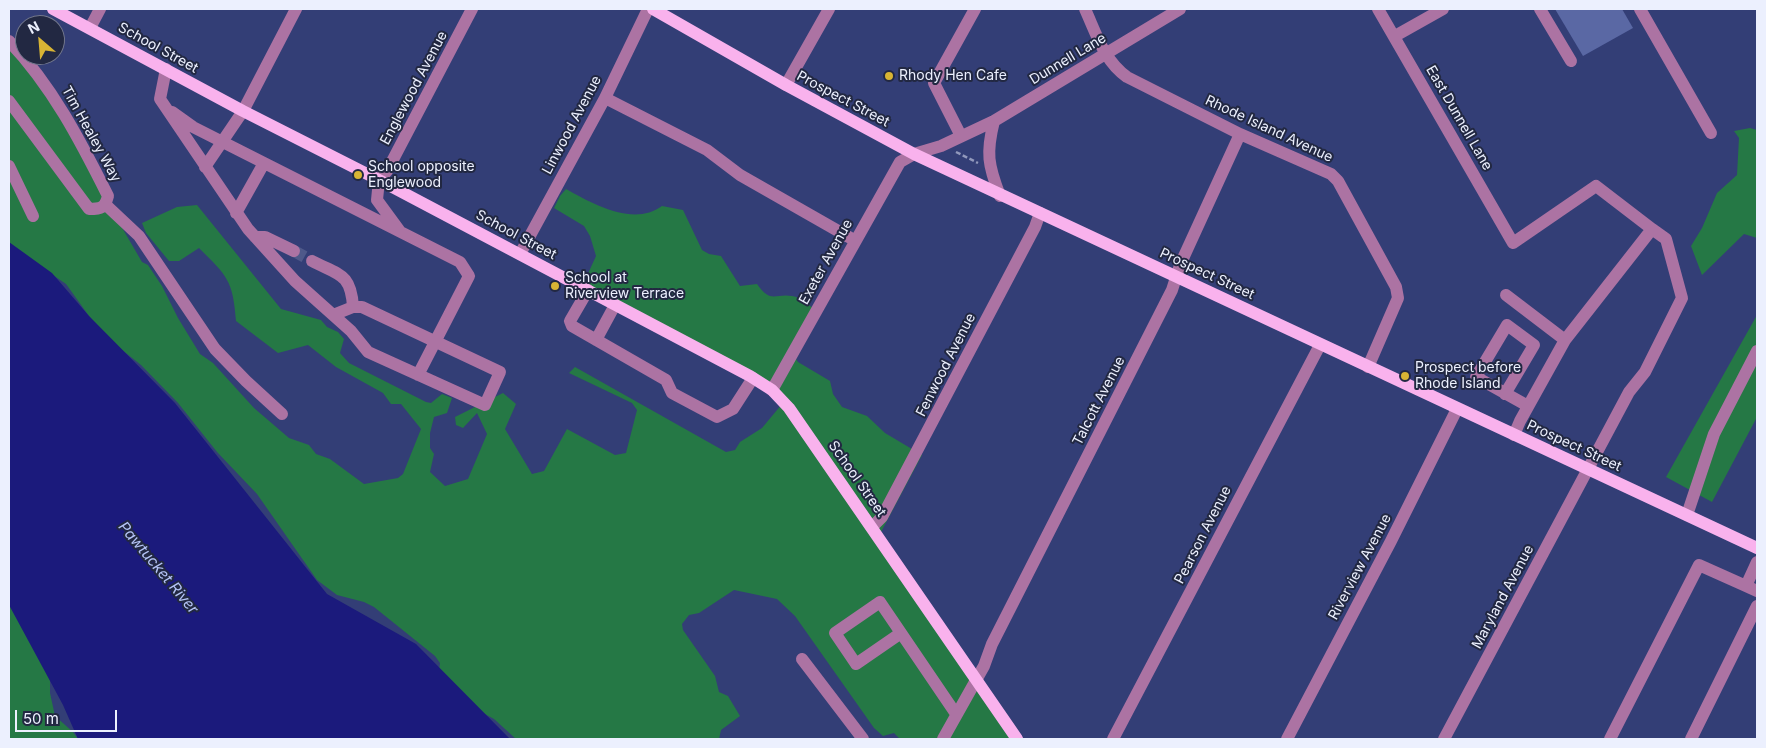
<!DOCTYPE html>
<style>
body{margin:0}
#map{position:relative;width:1766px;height:748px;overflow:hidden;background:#333e76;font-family:Inter,sans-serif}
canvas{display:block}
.frame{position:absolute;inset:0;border:10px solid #ecf0fe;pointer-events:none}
.north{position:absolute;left:15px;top:15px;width:50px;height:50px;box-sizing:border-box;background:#222842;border:1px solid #73788d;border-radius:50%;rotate:333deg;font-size:14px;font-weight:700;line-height:20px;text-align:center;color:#ecf0fe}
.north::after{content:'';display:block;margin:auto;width:18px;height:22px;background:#d8b434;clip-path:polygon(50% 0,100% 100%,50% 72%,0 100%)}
.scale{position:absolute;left:15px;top:710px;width:102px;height:22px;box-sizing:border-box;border:2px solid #ecf0fe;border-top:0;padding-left:6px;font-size:15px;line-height:18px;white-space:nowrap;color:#ecf0fe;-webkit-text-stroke:4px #222842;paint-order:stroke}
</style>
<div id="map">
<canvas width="1766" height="748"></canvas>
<div class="frame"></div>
<div class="north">N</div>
<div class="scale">50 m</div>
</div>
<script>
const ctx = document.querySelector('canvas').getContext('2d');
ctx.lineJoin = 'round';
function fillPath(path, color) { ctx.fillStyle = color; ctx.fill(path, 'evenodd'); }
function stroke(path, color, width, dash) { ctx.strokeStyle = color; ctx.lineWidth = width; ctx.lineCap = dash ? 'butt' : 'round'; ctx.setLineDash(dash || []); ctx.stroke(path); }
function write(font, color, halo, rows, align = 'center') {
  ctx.font = font + ' Inter,sans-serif'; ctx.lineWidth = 4; ctx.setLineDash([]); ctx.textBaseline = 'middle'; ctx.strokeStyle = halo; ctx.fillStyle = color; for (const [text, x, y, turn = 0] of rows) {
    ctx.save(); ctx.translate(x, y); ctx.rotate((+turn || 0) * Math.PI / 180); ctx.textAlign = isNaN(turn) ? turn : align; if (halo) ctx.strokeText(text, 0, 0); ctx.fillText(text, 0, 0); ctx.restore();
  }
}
fillPath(new Path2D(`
 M9,45L54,98L110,207L142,262L148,265L162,286L178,318L200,354L213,363L254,408L289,438L309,445L316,454L330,459L364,484L398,478L403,474L421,429L401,404H391L383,393L336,367L308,345L278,353L236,321C233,280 227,276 199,248L179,261H169L146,233L142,223L177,207L197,205L281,309L321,320L327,327L338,332L344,339L340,353L349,363L426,402L431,403L442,394L452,398L447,413L434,417L430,433V448L434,454L430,472L445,486L468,479L487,434L477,413L463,428L456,425L455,417L503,393L516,404L505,429L532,474L544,471L567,429L615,455L626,453L637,410L632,403L569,373L575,367L726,452L735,450L740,442L762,428L782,404L777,396L581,289L596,256L590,236L584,226L554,208L560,196L566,189C593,204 634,227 662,206L683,210L702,250L709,254L721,256L740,286L757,284C771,304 775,293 792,296C801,297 812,308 820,313L796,359L798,362L830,381L833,394L842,407L867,416L885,433L922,455L881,532L1017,739H900L894,733L883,736L874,728L795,616L777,599L734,590L699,613L689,615L682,624L683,630L715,676L719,692L728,696L740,716L721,730L719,739H516L494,719L483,713L439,671L440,663L435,656L374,607L364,602L337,595L317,580L257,494L217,452L178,403L141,365L112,342L89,316L66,284L9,245Z
 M1750,128L1757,130V238L1744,234L1702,275L1691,246L1702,228L1717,193L1737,175L1739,138L1734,131Z
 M1757,315V417L1712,502L1666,477Z
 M9,592L50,668V693L55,716L73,732L78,739H9Z`), '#257845');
fillPath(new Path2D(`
 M9,242L52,273L89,316L175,403L327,594L416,644L510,739H78L63,705L9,605Z`), '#1b1a7c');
fillPath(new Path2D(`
 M1555,9H1622L1633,28L1583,56Z`), '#5a68a4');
stroke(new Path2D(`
 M294,251L312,261`), '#4f598a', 12, [12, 6]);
stroke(new Path2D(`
 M956,152L978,163`), '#9299bc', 2.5, [5, 2.5]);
stroke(new Path2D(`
 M1085,9C1096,33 1104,61 1127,77L1240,134L1331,174L1338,181L1396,287L1398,298L1368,367
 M1378,9L1513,243L1596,186L1652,229L1565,340
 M1540,9L1571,61
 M1640,9L1711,133
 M90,28L100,9
 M1395,36L1443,9
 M9,41C52,86 80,140 108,196C105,208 101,209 89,209L9,101
 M166,69L160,99L248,229L295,281L351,331L368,352L485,405L500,372L362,307H353L333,315
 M786,85L829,9
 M605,98L707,150L740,175L854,240
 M172,112L193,127L460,262L469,276L418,375
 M994,121C986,153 988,165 1000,196
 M961,136L934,83L975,9
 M9,166L33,216
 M205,167L243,111L296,9
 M106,205L139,236L215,349L246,381L282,414
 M236,213L264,163
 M399,230L377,200L379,180L387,171L472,9
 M255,237H265L294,251
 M520,254L605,98L648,9
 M312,261C339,275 351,273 353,307
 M588,290L570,321L572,326L666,380L672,393L717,417L733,409L753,378
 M1506,295L1565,340L1520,421L1514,435
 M596,340L615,305
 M772,390L900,162L914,154L941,146L994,121L1180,9
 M1505,394L1534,345L1507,325L1476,377L1528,406
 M1687,515L1714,434L1757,351
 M872,527L882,517L1035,227L1040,213
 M1757,562L1746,586L1757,591
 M901,633L856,664L835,633L880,602L956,714
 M802,659L863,739
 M943,739L984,666L992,644L1172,290L1180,265L1240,134
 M1113,739L1320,345
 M1287,739L1391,541L1457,409
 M1444,739L1629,392L1645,372L1682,298L1666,239L1652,229
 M1610,739L1699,565L1746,586
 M1691,739L1757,606`), '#ac73a3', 12);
stroke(new Path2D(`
 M53,9L243,111L379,180L750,376L772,390L789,408L1017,739
 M653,9L786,85L914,154L1757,548`), '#f9b2ed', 12);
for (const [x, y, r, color] of [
 [889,76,5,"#d8b434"],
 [358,175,5,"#d8b434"],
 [555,286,5,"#d8b434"],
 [1405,376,5,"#d8b434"]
]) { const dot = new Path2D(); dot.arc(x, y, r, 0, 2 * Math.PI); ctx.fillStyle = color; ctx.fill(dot); stroke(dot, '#222842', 2); }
write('14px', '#ecf0fe', '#222842', [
 ["School Street",158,48,29],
 ["Dunnell Lane",1068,59,-31],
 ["Englewood Avenue",414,88,-62],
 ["Prospect Street",843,99,28],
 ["East Dunnell Lane",1459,118,60],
 ["Linwood Avenue",572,125,-62],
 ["Rhode Island Avenue",1269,129,25],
 ["Tim Healey Way",91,134,61],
 ["School Street",516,235,28],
 ["Exeter Avenue",826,262,-61],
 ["Prospect Street",1207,274,25],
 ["Fenwood Avenue",946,365,-63],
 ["Talcott Avenue",1099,401,-63],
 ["Prospect Street",1574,446,25],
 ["School Street",857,479,55],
 ["Pearson Avenue",1203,535,-63],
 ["Riverview Avenue",1360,567,-62],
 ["Maryland Avenue",1503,597,-62]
]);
write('14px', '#ecf0fe', '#222842', [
 ["Rhody Hen Cafe",899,76],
 ["School opposite",368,167],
 ["Englewood",368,183],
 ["School at",565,278],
 ["Riverview Terrace",565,294],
 ["Prospect before",1415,368],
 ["Rhode Island",1415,384]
], 'left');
write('italic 15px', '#b5c4f7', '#222842', [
 ["Pawtucket River",158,568,50]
]);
</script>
